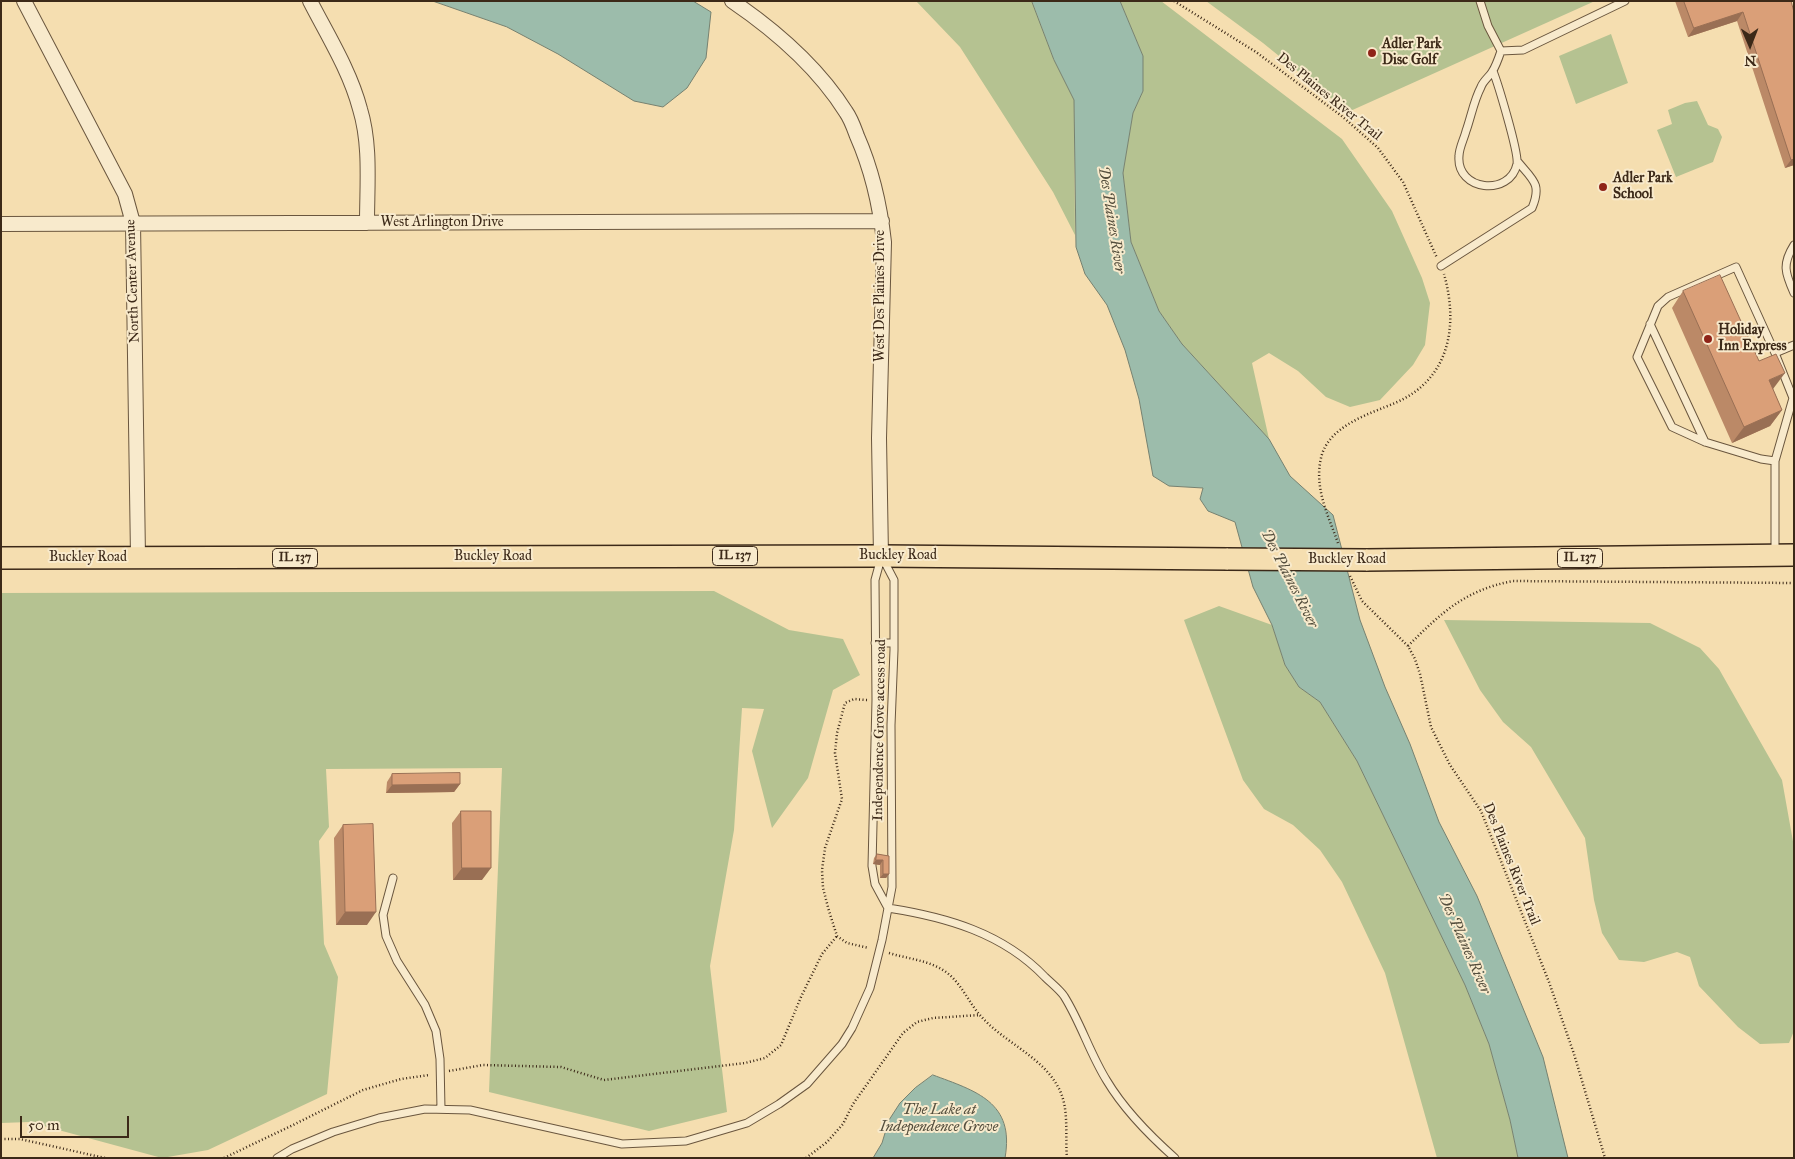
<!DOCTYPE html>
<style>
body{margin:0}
#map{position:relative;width:1795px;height:1159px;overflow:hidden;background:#f5deb0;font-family:"IM FELL Great Primer",serif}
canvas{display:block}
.frame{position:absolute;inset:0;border:2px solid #3c2918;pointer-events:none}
.north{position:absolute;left:1725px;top:20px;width:50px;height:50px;-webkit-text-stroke:4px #f8eacc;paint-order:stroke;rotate:179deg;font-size:14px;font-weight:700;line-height:20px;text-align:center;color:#3c2918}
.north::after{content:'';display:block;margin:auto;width:18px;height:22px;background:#3c2918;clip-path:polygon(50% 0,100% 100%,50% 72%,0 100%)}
.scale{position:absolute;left:20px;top:1116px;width:109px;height:22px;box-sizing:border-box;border:2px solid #3c2918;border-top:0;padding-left:6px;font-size:15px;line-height:18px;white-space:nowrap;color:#3c2918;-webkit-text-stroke:4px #f8eacc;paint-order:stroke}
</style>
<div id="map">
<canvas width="1795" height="1159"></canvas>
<div class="frame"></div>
<div class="north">N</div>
<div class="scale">50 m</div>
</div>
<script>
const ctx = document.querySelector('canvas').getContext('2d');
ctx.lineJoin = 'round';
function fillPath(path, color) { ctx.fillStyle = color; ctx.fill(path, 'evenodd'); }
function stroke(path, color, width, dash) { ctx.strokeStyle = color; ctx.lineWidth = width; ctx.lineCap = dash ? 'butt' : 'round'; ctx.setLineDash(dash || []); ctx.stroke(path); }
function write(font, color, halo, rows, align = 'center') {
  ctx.font = font + ' "IM FELL Great Primer",serif'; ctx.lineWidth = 4; ctx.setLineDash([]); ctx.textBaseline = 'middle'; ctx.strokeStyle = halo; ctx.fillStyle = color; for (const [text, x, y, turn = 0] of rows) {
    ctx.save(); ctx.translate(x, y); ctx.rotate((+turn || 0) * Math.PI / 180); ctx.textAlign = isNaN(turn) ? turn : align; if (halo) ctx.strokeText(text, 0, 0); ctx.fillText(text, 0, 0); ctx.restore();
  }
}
fillPath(new Path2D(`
 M916,1H1032L1054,60L1074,100L1075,235L1053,192L960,47Z
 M1120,1H1161L1342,139L1392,211L1422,278L1430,303L1425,345L1413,365L1380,400L1350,407L1326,397L1298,371L1269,353L1252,363L1269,439L1182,344L1159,311L1131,242L1123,173L1133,113L1143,91V56Z
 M1206,1H1595L1348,112L1263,43Z
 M1611,34L1628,83L1576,104L1559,56Z
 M1697,101L1708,125L1718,129L1722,137L1713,162L1676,177L1657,130L1672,124L1668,110L1685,103Z
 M714,591L789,630L843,639L860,675L833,690L808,778L772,828L752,751L764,709L742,708L734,830L710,966L727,1112L649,1131L489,1092L502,768L326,769L329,827L319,841L324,944L338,977L327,1094L208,1150L162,1158L29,1122L1,1123V593Z
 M1219,606L1272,625L1285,665L1299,687L1320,702L1357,761L1465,985L1489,1044L1510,1120L1518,1158H1437L1385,973L1342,882L1320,850L1293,825L1264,809L1243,780L1184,620Z
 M1444,620L1650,623L1700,648L1719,669L1782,780L1794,847V1031L1789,1043L1760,1044L1738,1027L1699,986L1690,957L1677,952L1644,962L1619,960L1602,933L1594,900L1585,838L1531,747L1503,722L1480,690Z`), '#b5c291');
const water = new Path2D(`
 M433,1H693L711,12L706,58L687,88L663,107L634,101L558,54L507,27Z
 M1032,1H1120L1143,56V91L1133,113L1123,173L1131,242L1159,311L1182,344L1269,439L1290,476L1333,515L1360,620L1385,687L1410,744L1439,822L1477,896L1543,1057L1568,1158H1518L1510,1120L1489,1044L1465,985L1357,761L1320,702L1299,687L1285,665L1272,625L1253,587L1235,522L1208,511L1200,499L1203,488L1169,486L1153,476L1139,399L1125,350L1107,305L1085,274L1076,247L1074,100L1054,60Z
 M933,1075C976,1091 1015,1102 1005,1158H873L882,1143L889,1120L900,1103L915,1088Z`);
fillPath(water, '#9cbcab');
stroke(water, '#768170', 1);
const lane = new Path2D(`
 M1480,1L1488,26L1501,51L1523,50L1625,1
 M1493,71C1498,84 1519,153 1517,164C1510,197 1456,191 1459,156C1459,148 1464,139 1466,131C1471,117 1474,100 1481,87C1483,81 1489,77 1492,72C1496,66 1499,57 1501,51
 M1794,245C1782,264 1785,273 1794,293
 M1441,266L1532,208C1542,184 1533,180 1518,162
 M1736,267L1775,353L1793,398L1775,461L1761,459L1705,442L1672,427L1637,357L1658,306L1668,297Z
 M1650,324L1705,442
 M1775,353L1794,345
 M1775,552V461
 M881,558L875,580L876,700L872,866L875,884L888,908
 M875,643H894
 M393,878L383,915L386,936L397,961L425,1005L436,1031L440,1059L441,1109
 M888,908C946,917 1003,933 1045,977C1051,983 1059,989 1064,996C1081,1023 1090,1054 1107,1081C1125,1111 1149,1135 1175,1158
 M277,1158L292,1149L333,1132L379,1118L425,1109L470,1110L622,1144L686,1141L747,1123L779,1104L807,1084L842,1044L852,1028L870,988L882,940L892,887L891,725L894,650V580L883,559`);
const street = new Path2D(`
 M24,1L125,194L133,223L138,557
 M310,1C328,36 350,71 360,109C371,145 367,185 367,223
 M732,1C776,31 817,66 846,112C851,119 854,128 857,136C872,170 880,205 884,242L879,438L881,556
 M1,224L882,221`);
const primary = new Path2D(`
 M1,558L881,556L1228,559
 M1366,560L1794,555`);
stroke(lane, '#6a563e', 9);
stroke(street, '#6a563e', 16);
stroke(primary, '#3c2918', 24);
stroke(new Path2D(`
 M1174,1L1256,52L1343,117L1378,148L1403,182L1437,258
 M1338,543C1328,515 1314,488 1321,458C1328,426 1369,414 1395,403C1449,380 1459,327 1444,274
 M1350,576L1362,601L1408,646L1415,659L1420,674L1431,727L1450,765L1481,811L1549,982L1574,1054L1605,1158
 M1408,646C1441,613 1465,590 1513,581L1794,583
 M867,700L854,699L845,703L837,733L835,753L842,799L825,848L822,870L823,888L829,911L837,936L847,943L869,948
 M889,953C908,959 929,960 946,972C961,983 968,1001 979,1014C1003,1043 1046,1057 1061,1093C1069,1113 1065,1137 1067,1158
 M449,1071L483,1065L561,1067L604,1080L745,1063L765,1058L781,1045L801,997L822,954L837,936
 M1,1139H20L105,1158
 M224,1158L293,1125L363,1090L401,1079L429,1075
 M806,1158L827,1142L843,1124L853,1104L903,1033L917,1022L933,1018L980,1015`), '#3c2918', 2.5, [1, 2.5]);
stroke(lane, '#f8eacc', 7);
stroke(street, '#f8eacc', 14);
stroke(primary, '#f5deb0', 21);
const primaryBridge = new Path2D(`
 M1228,559L1366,560`);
stroke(primaryBridge, '#3c2918', 24, []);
stroke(primaryBridge, '#f5deb0', 21);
fillPath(new Path2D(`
 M1675,1H1791L1794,165L1785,168L1737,21L1688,37Z
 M1683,291L1759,361L1773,389L1782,410L1770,426L1732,443L1672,308Z
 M392,774L460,784L454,792L386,793L387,782Z
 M461,811L482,880H453L452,823Z
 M343,825L367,925H336L334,838Z
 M877,854L889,856V874L886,878H880V865L873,864L874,858Z`), '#bb8967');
fillPath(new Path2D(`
 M1743,12L1737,21L1688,37L1694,28Z
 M1794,159V165L1785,168L1791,160Z
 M1785,373L1773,389L1757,397L1769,380Z
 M1782,410L1770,426L1732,443L1744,427Z
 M460,784L454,792L386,793L392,785Z
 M876,860H883L880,865L873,864Z
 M462,868H491L482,880H453Z
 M883,874H889L886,878H880Z
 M345,912H376L367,925H336Z`), '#996f54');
const building = new Path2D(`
 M1684,1H1791L1794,12V159L1791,160L1743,12L1694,28Z
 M1720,275L1759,361L1776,354L1785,373L1769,380L1782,410L1744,427L1683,291Z
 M460,773V784L392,785V774Z
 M461,811H491V868H462Z
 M373,824L376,912H345L343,825Z
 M877,854L889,856V874H883V860H876Z`);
fillPath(building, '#da9f78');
stroke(building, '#996f54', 1);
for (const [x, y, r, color] of [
 [1372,53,5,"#8f2418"],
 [1603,187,5,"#8f2418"],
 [1708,339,5,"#8f2418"]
]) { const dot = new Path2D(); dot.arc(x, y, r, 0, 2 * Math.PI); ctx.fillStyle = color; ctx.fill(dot); stroke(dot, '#f8eacc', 2); }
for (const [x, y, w] of [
 [735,556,45],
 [295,558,45],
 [1580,558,45]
]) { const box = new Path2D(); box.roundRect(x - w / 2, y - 9.5, w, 19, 4); ctx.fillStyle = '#f8eacc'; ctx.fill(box); stroke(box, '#3c2918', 1); }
write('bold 12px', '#3c2918', null, [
 ["IL 137",735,556],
 ["IL 137",295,558],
 ["IL 137",1580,558]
]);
write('bold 14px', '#3c2918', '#f8eacc', [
 ["Adler Park",1382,45],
 ["Disc Golf",1382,61],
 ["Adler Park",1613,179],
 ["School",1613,195],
 ["Holiday",1718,331],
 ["Inn Express",1718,347]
], 'left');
write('14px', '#3c2918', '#f8eacc', [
 ["Des Plaines River Trail",1329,97,39],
 ["West Arlington Drive",442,223],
 ["North Center Avenue",133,281,-92],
 ["West Des Plaines Drive",881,296,-90],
 ["Buckley Road",898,556],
 ["Buckley Road",493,557],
 ["Buckley Road",88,558],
 ["Buckley Road",1347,560],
 ["Independence Grove access road",880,730,-89],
 ["Des Plaines River Trail",1511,864,68]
]);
write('italic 15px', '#544e3d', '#f8eacc', [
 ["Des Plaines River",1111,220,81],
 ["Des Plaines River",1289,579,63],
 ["Des Plaines River",1464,944,66],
 ["The Lake at",939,1110],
 ["Independence Grove",939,1127]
]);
</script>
